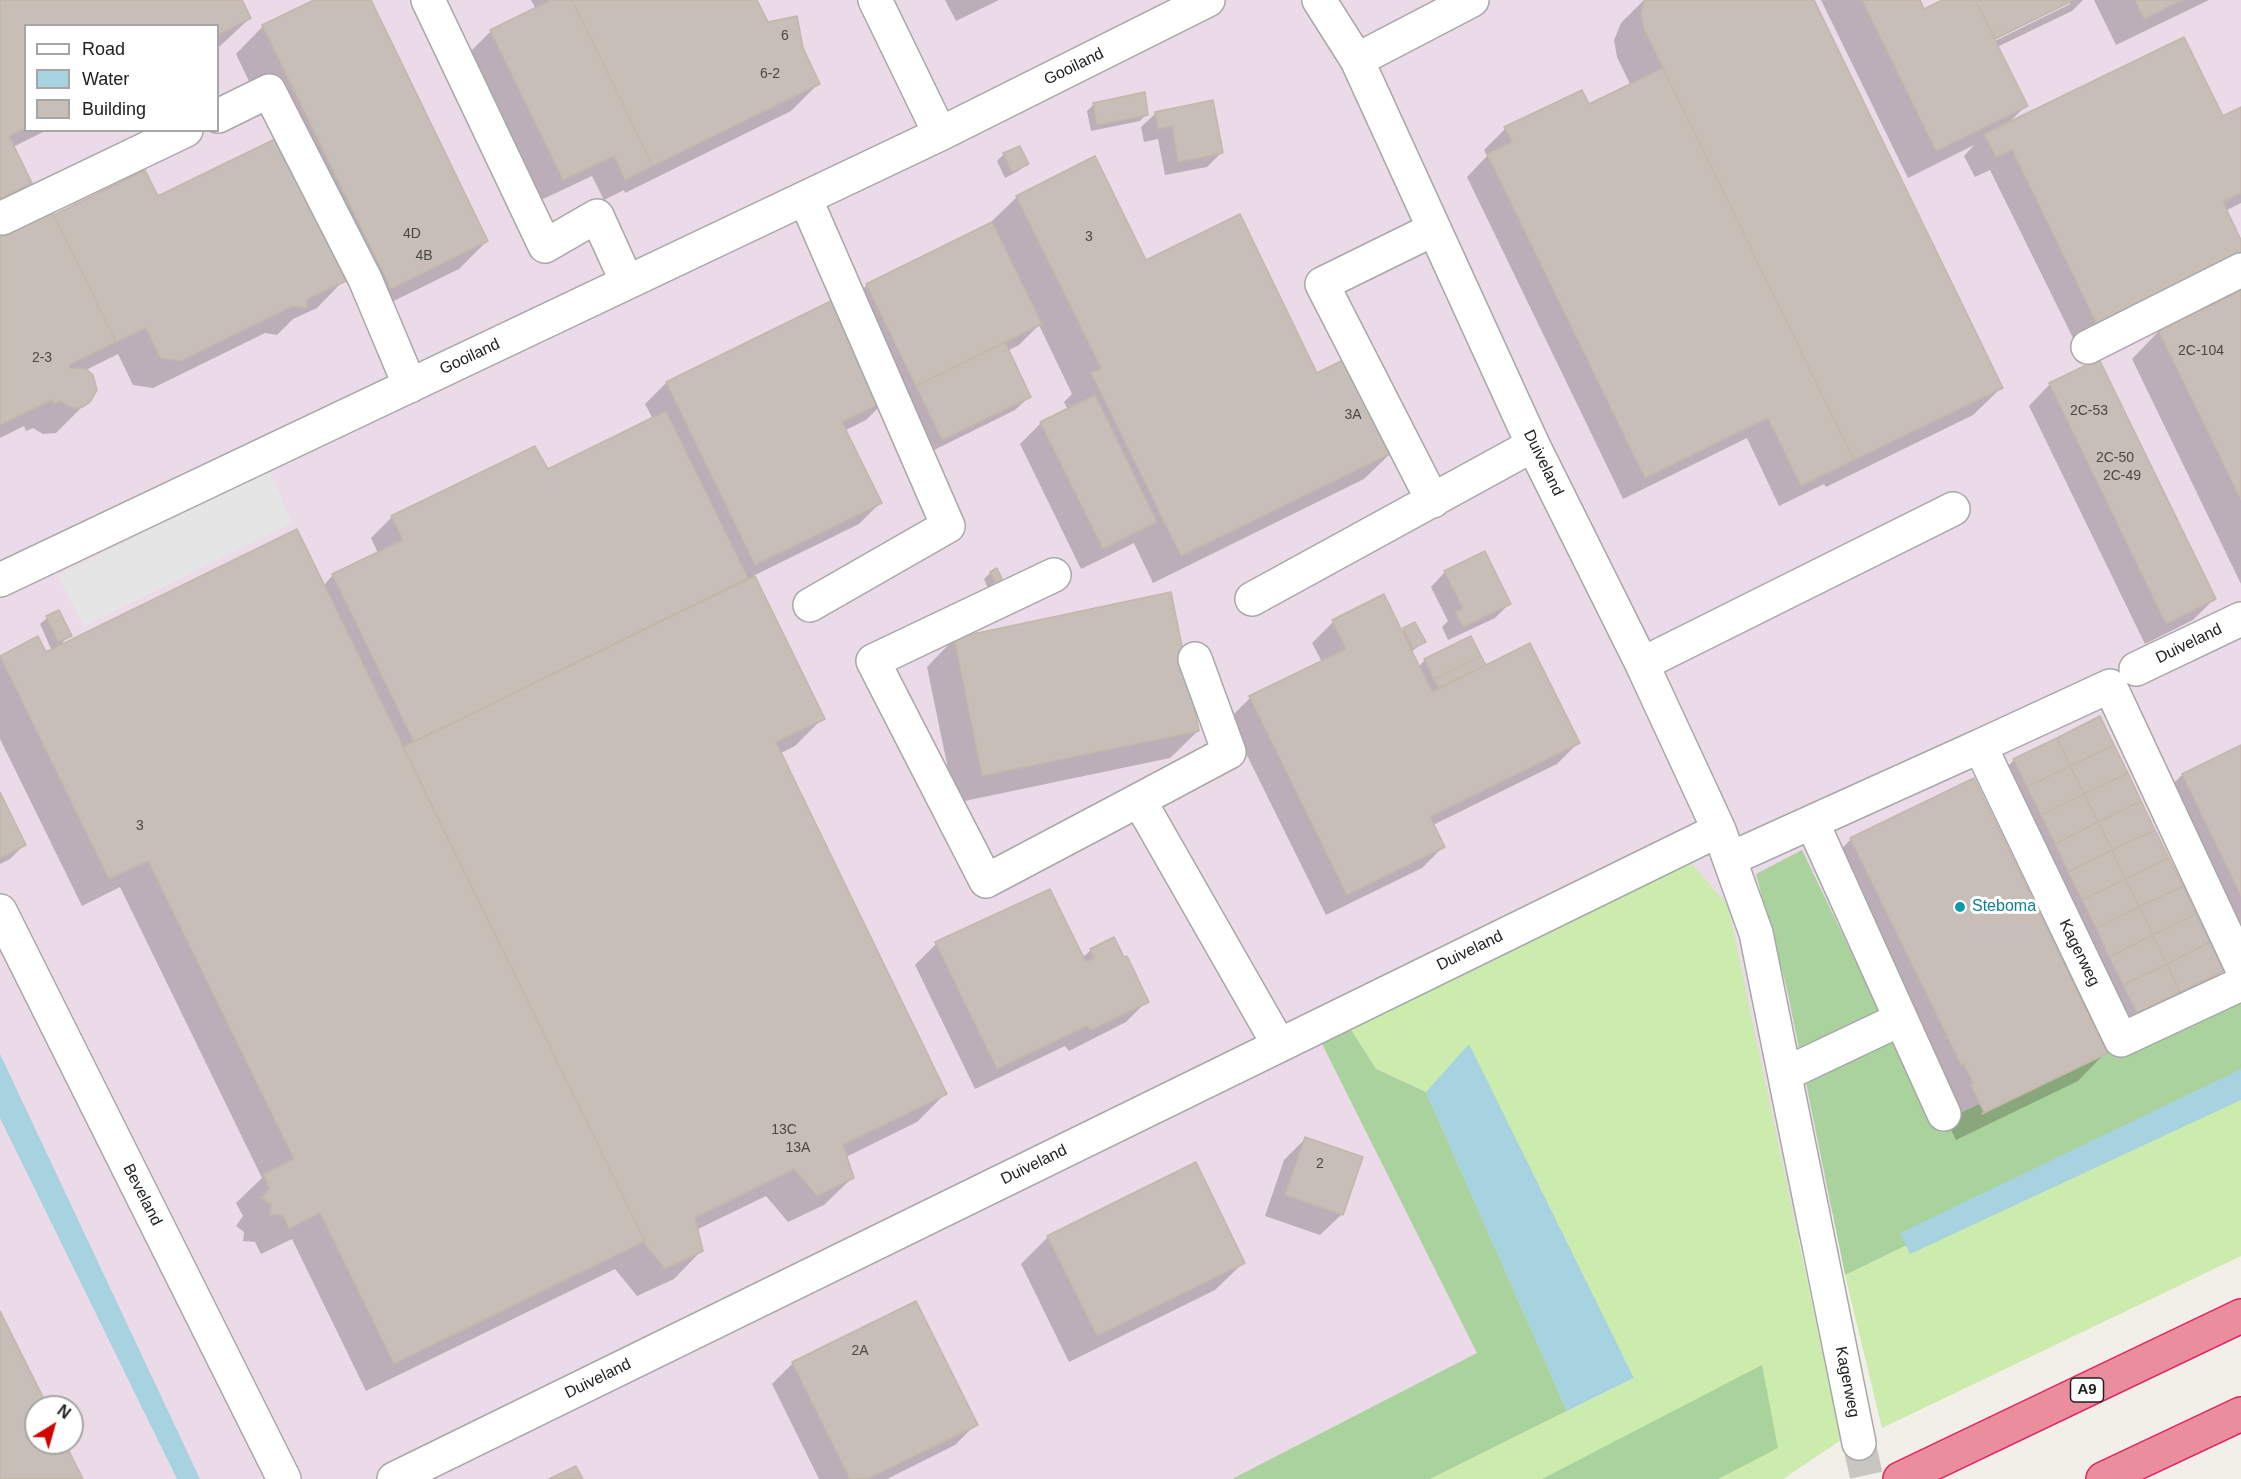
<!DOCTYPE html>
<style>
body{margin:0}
#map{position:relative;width:2241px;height:1479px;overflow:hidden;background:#f2efe8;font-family:Arial,sans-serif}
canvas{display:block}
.legend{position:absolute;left:24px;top:24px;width:195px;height:108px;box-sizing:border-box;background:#fff;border:2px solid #a6a6a6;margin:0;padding:8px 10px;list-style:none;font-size:18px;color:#212121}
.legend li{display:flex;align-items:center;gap:12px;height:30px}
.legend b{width:30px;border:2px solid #a6a6a6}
.north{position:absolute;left:24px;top:1395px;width:60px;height:60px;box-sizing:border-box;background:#fff;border:2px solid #a6a6a6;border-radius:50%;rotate:37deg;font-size:16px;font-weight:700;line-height:24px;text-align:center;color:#212121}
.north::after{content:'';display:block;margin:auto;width:21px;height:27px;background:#d20500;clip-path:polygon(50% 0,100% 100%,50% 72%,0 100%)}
</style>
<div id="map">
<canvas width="2241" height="1479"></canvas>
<ul class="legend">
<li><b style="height:8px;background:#fff"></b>Road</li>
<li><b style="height:16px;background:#a7d2e0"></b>Water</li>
<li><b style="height:16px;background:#c7beb7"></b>Building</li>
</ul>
<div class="north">N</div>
</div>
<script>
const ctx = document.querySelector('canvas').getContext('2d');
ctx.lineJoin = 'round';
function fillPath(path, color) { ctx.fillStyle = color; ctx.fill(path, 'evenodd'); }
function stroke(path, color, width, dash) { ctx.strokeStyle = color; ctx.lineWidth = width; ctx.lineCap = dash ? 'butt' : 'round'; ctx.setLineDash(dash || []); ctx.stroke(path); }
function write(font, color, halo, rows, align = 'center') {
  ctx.font = font + ' Arial,sans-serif'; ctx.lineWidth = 6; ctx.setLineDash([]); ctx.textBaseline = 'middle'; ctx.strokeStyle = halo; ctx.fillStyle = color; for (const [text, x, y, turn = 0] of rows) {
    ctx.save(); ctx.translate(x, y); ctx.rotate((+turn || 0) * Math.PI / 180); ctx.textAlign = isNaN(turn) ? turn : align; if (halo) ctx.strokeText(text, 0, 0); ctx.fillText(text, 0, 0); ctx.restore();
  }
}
fillPath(new Path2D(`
 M0,0H2241V1019L1871,1184L1703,1313L1379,1479H0ZM26,26H218V130H26ZM36,1407H72V1443H36Z`), '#ebdae7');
fillPath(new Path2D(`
 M1668,858L1693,865L1728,906L1841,1440L1783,1479H1430L1634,1378L1469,1045L1426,1092L1376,1069L1341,1014Z
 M2241,1084V1256L1882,1428L1845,1275Z`), '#cbecad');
fillPath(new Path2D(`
 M1802,850L1934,1125L2241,984V1084L1845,1275L1787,989L1756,874Z
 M1341,1014L1376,1069L1426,1092L1567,1411L1430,1479H1232L1477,1353L1314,1028Z
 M1762,1365L1778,1448L1718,1479H1542Z`), '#aad29c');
fillPath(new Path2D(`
 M270,471L292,523L84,626L58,575Z`), '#e5e5e5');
fillPath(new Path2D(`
 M1469,1044L1634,1378L1567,1411L1426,1092Z
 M0,1054L200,1479H177L0,1118Z
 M2241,1069V1100L1910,1254L1900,1233Z`), '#a7d2e0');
fillPath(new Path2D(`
 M0,0H241L250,18L218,48V26H26V130H47L13,147L30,183L0,212Z
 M317,0H369L487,241L459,269L363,316L345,279L317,308L293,319L277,335L265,333L153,388L133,385L118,354L86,370L93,396L56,433L43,434L33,428L26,431L24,426L0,438V234L54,217L145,172L158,198L277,140L236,54L263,26Z
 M531,0H756L767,24L801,49L819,83L791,111L625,193L624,190L604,200L592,176L541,200L470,52L491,31L536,9Z
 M945,0H999L956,21Z
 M1644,0H1813L2001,388L1973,415L1826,487L1824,484L1779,506L1747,438L1623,499L1467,177L1487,156L1484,150L1505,129L1588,106L1631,86L1617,57L1614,40L1621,23Z
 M1821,0H1918L1923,11L1944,0H2083L2072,11L1997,47L2026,106L2008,123L2222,118L2241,108V203L2225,211L2241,243L2076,344L1990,170L1975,177L1964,156L1974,145L1908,178ZM2070,0V4L1989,44L1987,41Z
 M2094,0H2209L2116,45Z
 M1094,104L1147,114L1140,121L1091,131L1087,111Z
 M1156,113L1221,153L1207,167L1165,175L1158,139L1144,142L1141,127Z
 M1004,154L1027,164L1020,170L1005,178L997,161Z
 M1017,197L1145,262L1316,375L1392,452L1364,479L1153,583L1134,543L1081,569L1020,444L1041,423L1068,410L1064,402L1072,394L1039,325L1019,345L1007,351L1030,396L1015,410L928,453L846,306L867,285L989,224Z
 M2241,291V584L2132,359L2159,331Z
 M839,299L887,399L866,420L844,431L880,503L859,524L753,576L823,718L795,746L779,754L945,1094L917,1122L846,1157L852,1178L824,1205L788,1222L766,1196L696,1230L701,1251L674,1279L637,1296L615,1269L366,1391L292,1239L261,1254L255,1242L243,1241L244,1232L236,1226L243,1216L236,1203L262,1178L120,887L82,906L0,739V657L38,638L45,654L52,651L40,624L47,618L59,612L70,635L58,647L323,586L333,575L378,553L371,538L392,517L547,471L653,419L645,404L666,383Z
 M2050,384L2214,599L2193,620L2145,644L2029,406Z
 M1445,572L1509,604L1495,618L1448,640L1442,627L1448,621L1431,587Z
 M990,573L1000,579L988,588L984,579Z
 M1333,622L1401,632L1404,629L1424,642L1411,652L1418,667L1425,660L1470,638L1485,667L1578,743L1557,764L1433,825L1443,847L1422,868L1326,915L1229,719L1250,698L1322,662L1312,643Z
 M954,639L1198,731L1170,758L955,803L927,667Z
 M2241,747V945L2161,796L2182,775Z
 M2014,760L2222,971L2201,992L2116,1033L1993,781Z
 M0,796L24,845L10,859L0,864Z
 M1851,839L2105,1053L2078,1081L1956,1140L1824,867Z
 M936,944L1082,958L1091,950L1147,1001L1126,1022L1069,1051L1065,1046L975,1089L915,965Z
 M1305,1139L1342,1214L1320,1235L1265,1216L1284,1160Z
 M1048,1237L1243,1263L1215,1290L1069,1362L1021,1264Z
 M793,1363L976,1424L955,1445L887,1479H819L772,1384Z`), '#0003');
const building = new Path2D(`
 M0,0H242L251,18L218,35V26H26V128L9,136L32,183L0,199Z
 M314,0H371L488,241L391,289L262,25Z
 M551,0H572L653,166L625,180L614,156L563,180L490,30Z
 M572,0H757L768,22L797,16L803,48L820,84L653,166Z
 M1644,0H1814L2003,388L1854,460L1644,29L1641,14Z
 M1862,0H1920L1924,9L1942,0H1975L2028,106L1936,151Z
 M1975,0H2074L1995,39Z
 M2135,0H2182L2144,19Z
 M2184,37L2223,116L2241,107V193L2223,202L2241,240V254L2097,324L2012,150L1996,157L1984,134Z
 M1663,68L1854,460L1801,486L1768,418L1645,478L1487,154L1512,142L1504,127L1582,90L1589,104Z
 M1145,92L1148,115L1097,125L1093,103Z
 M1213,100L1223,153L1178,162L1172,126L1158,129L1155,112Z
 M277,138L346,281L308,299L306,308L293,306L181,361L160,358L146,328L116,342L54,215L145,170L158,196Z
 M1020,146L1029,164L1012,172L1003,153Z
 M1095,156L1146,260L1240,214L1317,373L1347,358L1394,452L1181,556L1091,373L1101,368L1016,196Z
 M52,211L116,342L69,365L70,368H85L93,375L97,390L90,402L83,407L75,408L68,406L61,401L54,404L52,400L0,425V234Z
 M992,222L1042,324L916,386L866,284Z
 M2241,290V500L2158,330Z
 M839,297L889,399L842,422L882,503L755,565L666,382Z
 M1005,342L1031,397L942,440L916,386Z
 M2099,359L2216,599L2166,624L2049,383Z
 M1095,395L1157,522L1103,549L1040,422Z
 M666,411L748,578L414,742L332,574L403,540L391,516L535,446L548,469Z
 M297,529L645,1241L394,1364L320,1213L289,1229L283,1215L271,1214L270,1216L271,1204L260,1197H263L269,1188L263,1174L294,1159L148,861L109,879L0,656L38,636L46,652Z
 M1485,551L1511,604L1463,627L1455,612L1463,608L1444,571Z
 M997,568L1002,579L995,582L990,572Z
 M755,576L825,719L776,742L947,1094L843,1145L854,1178L817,1196L794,1169L695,1218L703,1251L665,1269L643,1242L645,1241L403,747Z
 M1171,592L1199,731L982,776L954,638Z
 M1384,594L1432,692L1530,643L1580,743L1430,817L1445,847L1347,895L1249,696L1346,649L1332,620Z
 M59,610L72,636L58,642L46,616Z
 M1415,622L1426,642L1413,648L1403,628Z
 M1471,636L1481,656L1434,679L1424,659Z
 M1481,656L1486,665L1439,688L1434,679Z
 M2100,716L2114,745L2070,766L2057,738Z
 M2057,738L2070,766L2027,787L2013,759Z
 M2114,745L2128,773L2084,794L2070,766Z
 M2241,745V896L2182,774Z
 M2070,766L2084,794L2041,815L2027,787Z
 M2128,773L2141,801L2098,822L2084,794Z
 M1974,778L2070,976L2074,977L2071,978L2107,1052H2110L1982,1114L1984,1112L1970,1084L1973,1083L1964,1064L1961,1065L1948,1038H1944L1947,1036L1850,838Z
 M0,792L26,845L0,858Z
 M2084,794L2098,822L2055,844L2041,815Z
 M2141,801L2155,830L2112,850L2098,822Z
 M2098,822L2112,850L2068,872L2055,844Z
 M2155,830L2169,858L2125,879L2112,850Z
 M2112,850L2125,879L2082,900L2068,872Z
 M2169,858L2183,886L2139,907L2125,879Z
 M2125,879L2139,907L2096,928L2082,900Z
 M2183,886L2196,914L2153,935L2139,907Z
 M1050,889L1086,962L1094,958L1090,949L1114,937L1124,957L1127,956L1149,1002L1091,1030L1087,1026L997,1069L935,942Z
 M2139,907L2153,935L2109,957L2096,928Z
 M2196,914L2210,942L2167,964L2153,935Z
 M2153,935L2167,964L2123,985L2109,957Z
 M2210,942L2224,971L2180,992L2167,964Z
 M2167,964L2180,992L2137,1013L2123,985Z
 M1305,1137L1363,1157L1343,1215L1285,1195Z
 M1196,1162L1245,1263L1097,1336L1047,1236Z
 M916,1301L978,1425L868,1479H850L792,1362Z
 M0,1311L48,1407H36V1443H65L83,1479H0Z
 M576,1466L583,1479H549Z`);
fillPath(building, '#c7beb7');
stroke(building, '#c4b6a9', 1.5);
stroke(new Path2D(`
 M1859,1443L1867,1479`), '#c8c6c0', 33, [33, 16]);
const minor = new Path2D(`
 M428,0L545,246L597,216L627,282
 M875,0L940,134
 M1357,60L1472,0
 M218,116L269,91L365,279L410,386
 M805,198L948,526L810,605
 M2,218L186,130
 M2088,347L2241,270
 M1433,501L1322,284L1434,229
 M1054,575L873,661L986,881L1139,800L1279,1045
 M0,580L940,134L1208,0
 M1252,599L1533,445
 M1642,664L1953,509
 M2136,669L2241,619
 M1139,800L1229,752L1195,659
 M1719,830L1756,933L1859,1443
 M1730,859L1980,746
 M0,911L284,1479
 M2241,966L2110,686L1980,746L2121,1040L2241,984
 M1901,1019L1944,1114
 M1785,1074L1901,1019L1812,822
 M394,1479L1719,830L1642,664L1533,445L1357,60L1319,0`);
const highway = new Path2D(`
 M1900,1479L2241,1316
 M2103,1479L2241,1414`);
stroke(minor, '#a8a8a8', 36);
stroke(highway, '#e12460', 36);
stroke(minor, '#fff', 33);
stroke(highway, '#ea8e9d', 33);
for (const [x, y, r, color] of [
 [1960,907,6,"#0f9aa8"]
]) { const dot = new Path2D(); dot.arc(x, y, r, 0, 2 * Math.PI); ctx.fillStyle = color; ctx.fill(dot); stroke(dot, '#fff', 2); }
write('14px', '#4a4846', null, [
 ["6",785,36],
 ["6-2",770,74],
 ["4D",412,234],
 ["3",1089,237],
 ["4B",424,256],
 ["2C-104",2201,351],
 ["2-3",42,358],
 ["2C-53",2089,411],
 ["3A",1353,415],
 ["2C-50",2115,458],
 ["2C-49",2122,476],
 ["3",140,826],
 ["13C",784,1130],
 ["13A",798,1148],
 ["2",1320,1164],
 ["2A",860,1351]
]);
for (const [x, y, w] of [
 [2087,1390,33]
]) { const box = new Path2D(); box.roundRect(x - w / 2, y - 12, w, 24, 4.5); ctx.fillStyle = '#fff'; ctx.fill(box); stroke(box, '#212121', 1.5); }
write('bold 15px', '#212121', null, [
 ["A9",2087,1390]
]);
write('16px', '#212121', '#fff', [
 ["Gooiland",1074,67,-26],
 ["Gooiland",470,357,-25],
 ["Duiveland",1543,463,64],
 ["Duiveland",2189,644,-26],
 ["Duiveland",1470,951,-26],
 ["Kagerweg",2079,953,64],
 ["Duiveland",1034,1165,-26],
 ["Beveland",142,1195,63],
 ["Duiveland",598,1379,-26],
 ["Kagerweg",1847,1382,79]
]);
write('16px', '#0d838f', '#fff', [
 ["Steboma",1972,907]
], 'left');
</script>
